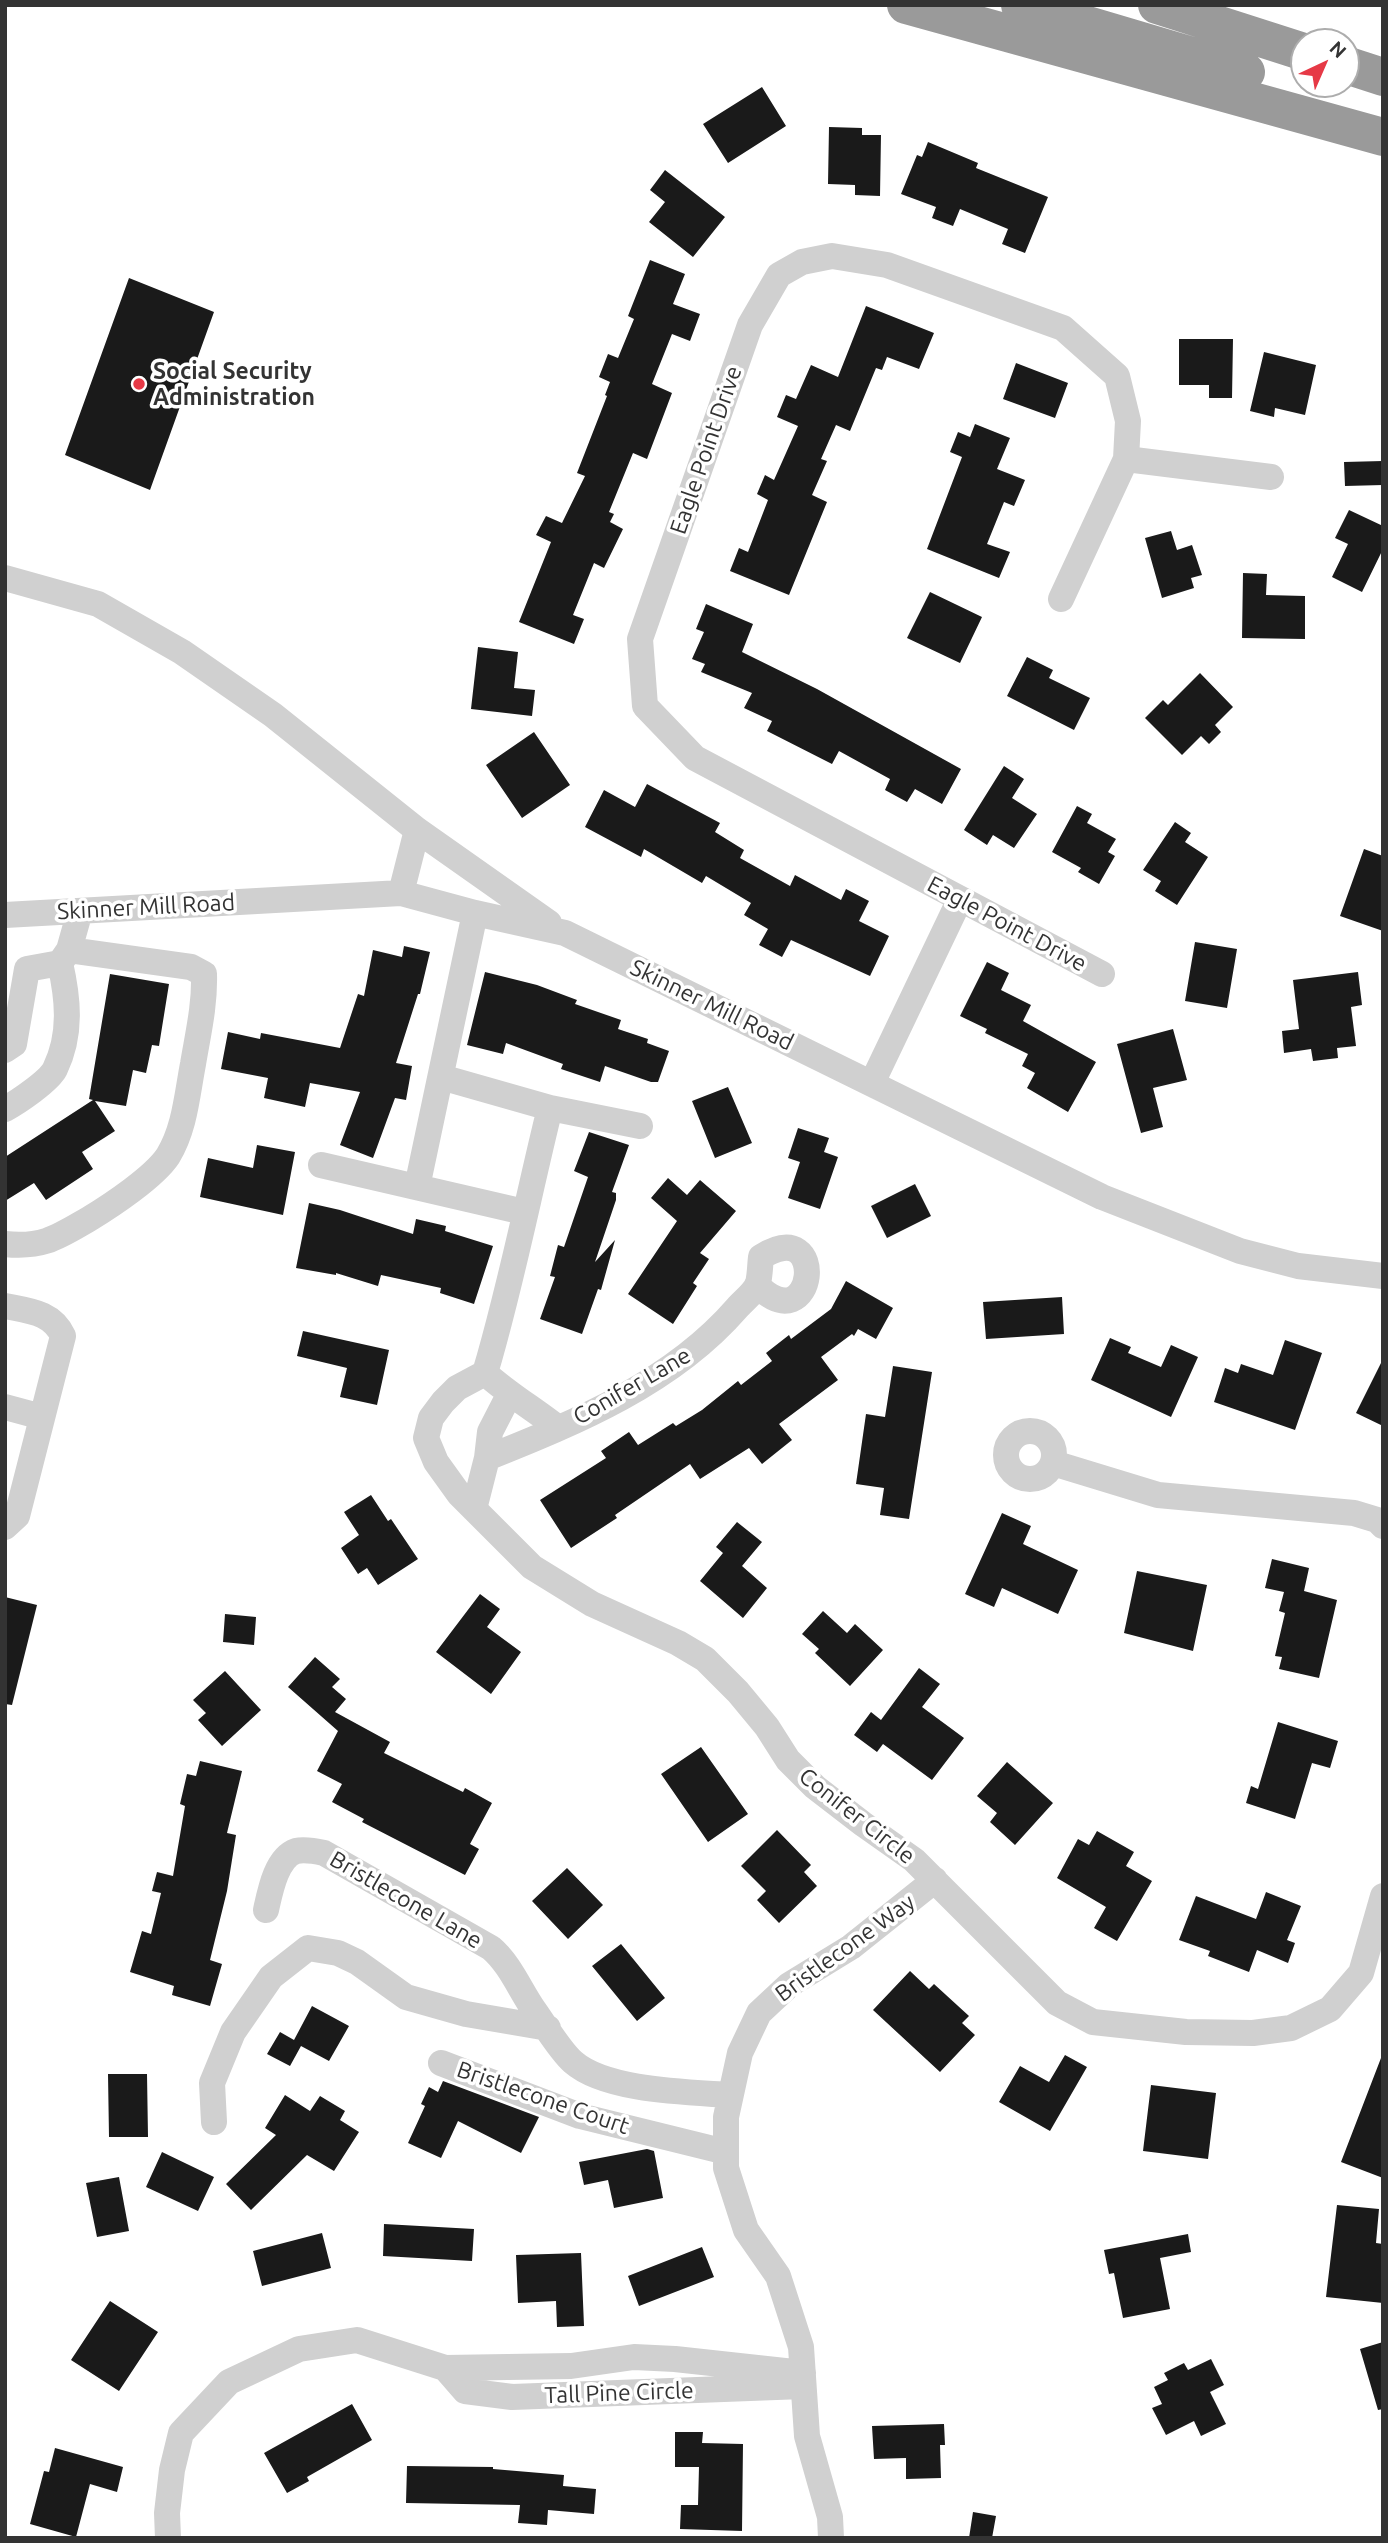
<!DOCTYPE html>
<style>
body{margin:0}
#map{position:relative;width:1388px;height:2543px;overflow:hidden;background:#fff;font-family:Ubuntu,sans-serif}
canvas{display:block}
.frame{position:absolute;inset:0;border:7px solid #333;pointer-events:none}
.north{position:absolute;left:1290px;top:28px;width:70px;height:70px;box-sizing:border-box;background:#fff;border:2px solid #adadad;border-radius:50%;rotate:44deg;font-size:19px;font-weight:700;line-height:28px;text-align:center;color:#333}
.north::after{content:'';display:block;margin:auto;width:24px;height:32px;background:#e63946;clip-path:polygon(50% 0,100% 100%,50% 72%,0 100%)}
</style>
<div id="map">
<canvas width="1388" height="2543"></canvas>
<div class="frame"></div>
<div class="north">N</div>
</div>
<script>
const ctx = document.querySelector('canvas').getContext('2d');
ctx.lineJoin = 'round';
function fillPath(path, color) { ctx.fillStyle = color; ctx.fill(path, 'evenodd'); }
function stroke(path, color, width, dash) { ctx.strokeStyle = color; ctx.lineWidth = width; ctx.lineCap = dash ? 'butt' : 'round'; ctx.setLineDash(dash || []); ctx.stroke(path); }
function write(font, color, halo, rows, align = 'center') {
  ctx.font = font + ' Ubuntu,sans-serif'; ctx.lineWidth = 7; ctx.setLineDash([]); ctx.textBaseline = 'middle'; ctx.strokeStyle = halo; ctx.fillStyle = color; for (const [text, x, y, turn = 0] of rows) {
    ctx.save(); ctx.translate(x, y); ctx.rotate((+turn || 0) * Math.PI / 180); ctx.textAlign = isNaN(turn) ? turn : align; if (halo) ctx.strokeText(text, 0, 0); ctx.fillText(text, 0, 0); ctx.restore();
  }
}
fillPath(new Path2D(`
 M762,87L786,126L728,163L703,124Z
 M829,127L862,128V135H881L880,196L855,195V185L828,184Z
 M928,142L978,163L976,168L1048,197L1025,253L1002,244L1008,229L960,209L953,226L932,218L936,207L901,194L917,155L922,157Z
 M665,170L725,217L693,257L649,222L665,202L650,190Z
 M650,260L685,274L673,304L700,314L690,341L672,334L652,384L672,393L647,459L633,453L609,512L614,514L610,522L623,529L604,568L594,563L573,615L584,619L574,644L519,622L551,542L536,535L546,516L562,523L585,476L577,473L607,396L605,395L610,382L599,377L608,354L618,358L634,319L628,316Z
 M129,278L214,312L150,490L65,455Z
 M866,306L934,333L919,369L887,357L882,370L876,368L850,431L836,425L821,459L827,461L812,495L827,502L789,595L730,571L739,548L748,552L768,500L757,494L765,475L774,480L798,426L777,417L786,395L796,399L811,365L838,377Z
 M1179,339H1233L1232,398H1209V385H1179Z
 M1264,352L1316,365L1305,415L1275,408L1274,417L1250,411Z
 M1016,363L1068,383L1055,418L1003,399Z
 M975,424L1010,438L997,469L1025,480L1014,506L1004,502L987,544L1010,552L999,578L927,549L962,457L950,452L958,432L970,437Z
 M1383,461V485L1345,486L1344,462Z
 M1349,510L1383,526V549L1362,592L1332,577L1348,544L1335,538Z
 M1171,531L1177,550L1192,545L1202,575L1191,578L1194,588L1162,598L1145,538Z
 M1243,573L1267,574L1266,595L1305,596V639L1242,638Z
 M930,592L982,617L960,663L907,638Z
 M706,604L753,624L742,652L817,689L961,769L942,804L915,789L907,802L885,790L890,779L839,751L832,764L767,731L772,721L744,708L752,693L701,672L705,664L692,659L704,632L696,629Z
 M478,647L518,652L514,688L535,690L532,716L471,709Z
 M1027,657L1053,670L1049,678L1090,698L1074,730L1007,696Z
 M1200,673L1233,707L1215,725L1221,732L1209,744L1201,736L1182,755L1145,718L1163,700L1168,705Z
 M534,732L570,785L522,818L486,765Z
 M1004,766L1024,779L1012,798L1037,814L1014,848L993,835L987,845L964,830Z
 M647,784L720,823L715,832L744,850L740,858L790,886L795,875L841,900L846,889L869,901L859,921L889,936L870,976L791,940L782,957L759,945L768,929L744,915L751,903L706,876L702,883L644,849L641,857L585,827L604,790L635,807Z
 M1077,806L1092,814L1087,823L1116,839L1108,852L1115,856L1099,884L1078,872L1081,868L1052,852Z
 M1175,822L1191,833L1185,842L1208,857L1177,905L1155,891L1161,881L1143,870Z
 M1364,849L1383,856V931L1340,916Z
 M1195,942L1237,949L1227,1008L1185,1001Z
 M404,946L430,952L420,994H418L396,1063L412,1066L406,1100L395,1098L373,1158L340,1145L360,1092L310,1083L305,1107L264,1098L268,1078L221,1069L228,1032L260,1039L261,1033L340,1048L358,994L364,996L373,950L402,957Z
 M987,962L1009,973L1001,990L1031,1005L1023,1021L1096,1062L1068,1112L1027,1088L1035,1073L1022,1066L1028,1054L985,1033L987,1029L960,1016Z
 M485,972L537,985L577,1000L575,1004L621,1020L618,1029L648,1039L647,1043L669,1051L658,1082H651L605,1066L600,1082L561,1069L563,1064L506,1043L503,1054L467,1045Z
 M1358,972L1362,1005L1351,1007L1356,1046L1337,1048L1338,1058L1313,1061L1311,1049L1284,1053L1282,1031L1299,1029L1293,980Z
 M110,974L169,984L159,1046L152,1045L146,1073L133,1070L126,1106L95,1101L115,1131L82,1152L93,1169L46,1200L34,1183L5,1201V1157L93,1100L89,1099Z
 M1173,1029L1187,1080L1153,1088L1163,1127L1141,1133L1117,1044Z
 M728,1087L752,1143L715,1158L692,1101Z
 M798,1128L829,1138L824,1152L838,1157L820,1209L788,1198L800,1162L788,1158Z
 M589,1132L629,1145L612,1192L616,1193V1200L595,1262L615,1240L601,1290L598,1289L582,1334L540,1319L555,1277L550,1276L558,1245L564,1247L588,1177L574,1171Z
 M257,1145L295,1152L283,1215L200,1197L208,1158L253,1168Z
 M668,1178L687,1195L700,1180L736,1211L700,1253L709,1259L693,1283L697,1286L673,1324L628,1294L677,1221L651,1198Z
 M915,1184L931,1216L887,1238L871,1206Z
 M309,1203L340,1210L413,1234L416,1219L446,1226L445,1231L493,1246L474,1304L440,1293L441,1288L381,1275L378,1286L336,1273V1275L296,1268Z
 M846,1281L893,1308L876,1339L858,1329L854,1336L852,1334L821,1357L838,1380L779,1424L792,1440L762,1464L749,1448L700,1479L690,1464L615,1515L617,1518L571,1548L540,1500L606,1458L601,1451L629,1432L638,1445L673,1423L676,1426L702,1410L738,1381L741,1385L772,1361L766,1353L789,1335L791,1339L831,1309Z
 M1062,1297L1064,1334L986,1339L983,1302Z
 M303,1331L389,1350L377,1405L340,1397L347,1368L297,1356Z
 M1110,1338L1131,1347L1128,1353L1161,1367L1171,1345L1198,1357L1171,1417L1091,1380Z
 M1285,1340L1322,1353L1295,1430L1214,1402L1225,1368L1238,1373L1241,1364L1273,1375Z
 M1383,1359V1426L1356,1413Z
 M893,1366L932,1372L909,1519L880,1515L884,1488L856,1484L866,1414L885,1417Z
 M371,1495L388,1521L391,1519L418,1559L378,1585L367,1568L358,1574L341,1548L359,1535L344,1512Z
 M1002,1513L1031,1526L1023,1544L1078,1570L1058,1614L1002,1588L994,1607L965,1594Z
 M737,1522L762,1542L742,1566L767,1588L743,1618L700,1581L723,1553L716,1547Z
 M1272,1559L1309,1568L1304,1591L1337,1600L1319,1678L1279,1669L1282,1657L1275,1656L1285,1613L1279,1611L1284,1592L1265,1588Z
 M1137,1571L1207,1585L1193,1651L1124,1633Z
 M480,1594L500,1609L487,1627L521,1652L491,1694L436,1652Z
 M5,1597L37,1605L12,1705L5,1704Z
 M823,1611L847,1633L855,1624L883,1650L850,1686L815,1653L819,1649L802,1634Z
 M225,1614L256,1617L254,1645L223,1642Z
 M315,1657L340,1679L332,1687L346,1699L335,1712L390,1742L384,1753L463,1792L465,1788L492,1803L470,1844L479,1849L465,1875L362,1822L364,1819L332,1802L342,1784L317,1771L338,1731L288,1687Z
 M919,1668L940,1684L922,1707L964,1738L932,1780L883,1744L877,1752L854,1735L871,1712L881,1720Z
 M225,1671L261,1710L222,1746L198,1720L206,1713L193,1700Z
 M1278,1722L1338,1741L1330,1768L1312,1763L1295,1819L1246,1803L1251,1786L1258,1789Z
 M701,1747L748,1814L708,1842L661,1774Z
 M200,1761L242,1771L227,1833L236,1835L227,1891L210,1960L222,1964L210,2006L172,1995L174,1986L130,1972L142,1931L151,1934L161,1893L152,1891L157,1872L173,1876L185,1806L180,1804L187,1774L196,1776Z
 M1007,1762L1053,1803L1015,1845L990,1822L997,1813L977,1796Z
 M777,1830L811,1865L804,1872L817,1886L779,1923L757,1900L766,1891L741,1866Z
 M1097,1831L1134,1852L1126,1866L1152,1881L1117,1941L1094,1928L1106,1907L1057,1878L1078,1839L1089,1845Z
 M567,1868L603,1905L568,1939L532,1901Z
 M1266,1892L1301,1906L1287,1940L1295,1943L1288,1963L1257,1950L1249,1972L1208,1956L1210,1951L1179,1940L1196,1896L1256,1919Z
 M621,1944L665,1998L637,2021L592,1966Z
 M910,1971L929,1989L934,1984L969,2016L962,2023L975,2035L940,2072L873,2010Z
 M312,2006L349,2026L329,2061L301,2046L290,2066L267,2054L280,2032L294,2040Z
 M1065,2055L1087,2067L1050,2131L999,2102L1020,2066L1049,2082Z
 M1381,2058L1383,2059V2178L1341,2162Z
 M108,2074H147L148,2137H109Z
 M443,2081L539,2117L521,2153L458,2121L441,2158L408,2143L425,2106L421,2104L429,2087L438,2092Z
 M1151,2085L1216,2093L1208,2159L1143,2151Z
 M285,2095L310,2111L320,2096L345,2111L340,2120L359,2132L334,2171L307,2155L251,2210L226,2184L276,2135L265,2128Z
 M647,2149L654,2151L663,2198L614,2208L608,2180L584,2185L579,2162Z
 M162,2152L214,2177L198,2211L146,2187Z
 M119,2177L129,2231L97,2237L86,2183Z
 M1337,2205L1379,2209L1376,2243L1383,2244V2303L1326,2297Z
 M384,2224L474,2229L472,2261L383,2256Z
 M322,2233L331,2268L262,2286L253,2251Z
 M1188,2234L1191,2252L1160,2258L1170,2309L1123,2318L1114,2273L1109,2274L1104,2250Z
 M702,2247L714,2277L639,2306L628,2276Z
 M581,2253L584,2326L557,2327L556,2301L518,2303L516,2255Z
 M110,2301L158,2332L119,2391L71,2360Z
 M1383,2342V2409L1378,2410L1360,2349Z
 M1211,2359L1224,2385L1210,2392L1226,2424L1201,2436L1194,2421L1166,2435L1152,2408L1162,2404L1154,2387L1168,2380L1164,2373L1184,2363L1188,2370Z
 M352,2404L372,2440L307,2477L309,2481L287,2493L264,2453Z
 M944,2424L945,2445H940L941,2478L906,2479V2458L874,2459L872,2426Z
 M675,2432H703L702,2443L743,2444L742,2531L680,2529L681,2505H698L699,2467H675Z
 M55,2448L123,2467L117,2492L90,2484L76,2537L30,2524L44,2471L49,2472Z
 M407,2466L493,2467V2469L564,2475L563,2486L596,2489L594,2514L548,2510L547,2525L518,2523L520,2505L406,2503Z
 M973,2512L996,2516L992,2538H969Z`), '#1a1a1a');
stroke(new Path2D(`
 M1126,459L1271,477
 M5,578L98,604L182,652L273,715L417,830L549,923
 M1061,599L1126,459L1128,421L1117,376L1063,328L887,265L832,256L802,262L779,275L750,325L640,639L645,706L695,758L1102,974
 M401,893L417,830
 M5,915L401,893L475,913L565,933L1102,1197L1240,1251L1298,1266L1383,1276
 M5,1050L14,1044L27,969L60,963L69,950L80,911
 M441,1077L550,1108L640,1126
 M872,1083L960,899
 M5,1109C18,1102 49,1081 55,1069C72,1034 68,998 60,963
 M321,1165L524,1212
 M417,1187L475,913
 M5,1244C43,1248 58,1237 89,1219C112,1205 154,1177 168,1156C185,1128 187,1095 193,1064C198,1034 205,1005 204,974L191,967L69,950
 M5,1306C29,1311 52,1312 63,1336L17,1516L5,1527
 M485,1373C511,1286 528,1197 550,1108
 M5,1407L42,1417
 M558,1428C534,1409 508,1394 485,1373L457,1388L443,1402L431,1418L426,1438L436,1462L459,1494L532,1567L592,1604L678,1643L705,1659L738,1692L767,1727L788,1760L815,1787L863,1824L914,1860L1057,2003L1093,2022L1186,2032L1253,2033L1291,2028L1330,2009L1361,1973L1383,1896
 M1006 1455a24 24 0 1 1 48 0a24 24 0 1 1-48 0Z
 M487,1458C577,1422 672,1383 737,1308C743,1301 755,1292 758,1283C760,1276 760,1265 761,1257C830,1213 815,1344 757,1285
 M1053,1463L1158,1495L1354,1513L1377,1520L1383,1526
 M474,1509L487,1458L490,1432L509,1395
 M266,1910C270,1892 276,1858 296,1851C305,1849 315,1851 324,1853L491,1948C510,1964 520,1990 534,2010C544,2024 561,2052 573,2062C606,2091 688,2092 730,2095
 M441,2063L580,2116L726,2152
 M214,2122L212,2083L233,2032L271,1977L308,1948L338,1953L357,1962L406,1997L466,2014L548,2028
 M445,2368L465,2391L512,2397L803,2386
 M168,2538L167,2513L172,2470L181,2433L229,2382L299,2349L357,2340L445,2368L571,2366L634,2357L675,2359L803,2373
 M831,2538L830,2517L807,2436L801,2347L778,2276L746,2230L726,2168V2117L740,2053L759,2013L789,1985L851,1947L935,1880`), '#d0d0d0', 26);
stroke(new Path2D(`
 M906,5L1383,137
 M1020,5L1246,72
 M1157,5L1304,52
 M1346,65L1383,77`), '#9a9a9a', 38);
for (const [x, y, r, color] of [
 [139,384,7,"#e63946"]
]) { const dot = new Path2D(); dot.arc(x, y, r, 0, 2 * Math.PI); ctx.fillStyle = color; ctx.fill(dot); stroke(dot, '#fff', 2.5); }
write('bold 23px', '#333', '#fff', [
 ["Social Security",153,371],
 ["Administration",153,397]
], 'left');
write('23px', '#333', '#fff', [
 ["Eagle Point Drive",706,450,-71],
 ["Skinner Mill Road",146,907,-3],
 ["Eagle Point Drive",1007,924,28],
 ["Skinner Mill Road",712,1005,26],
 ["Conifer Lane",632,1386,-30],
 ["Conifer Circle",857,1816,38],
 ["Bristlecone Lane",406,1900,30],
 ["Bristlecone Way",845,1948,-36],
 ["Bristlecone Court",543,2098,19],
 ["Tall Pine Circle",619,2393,-2]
]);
</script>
